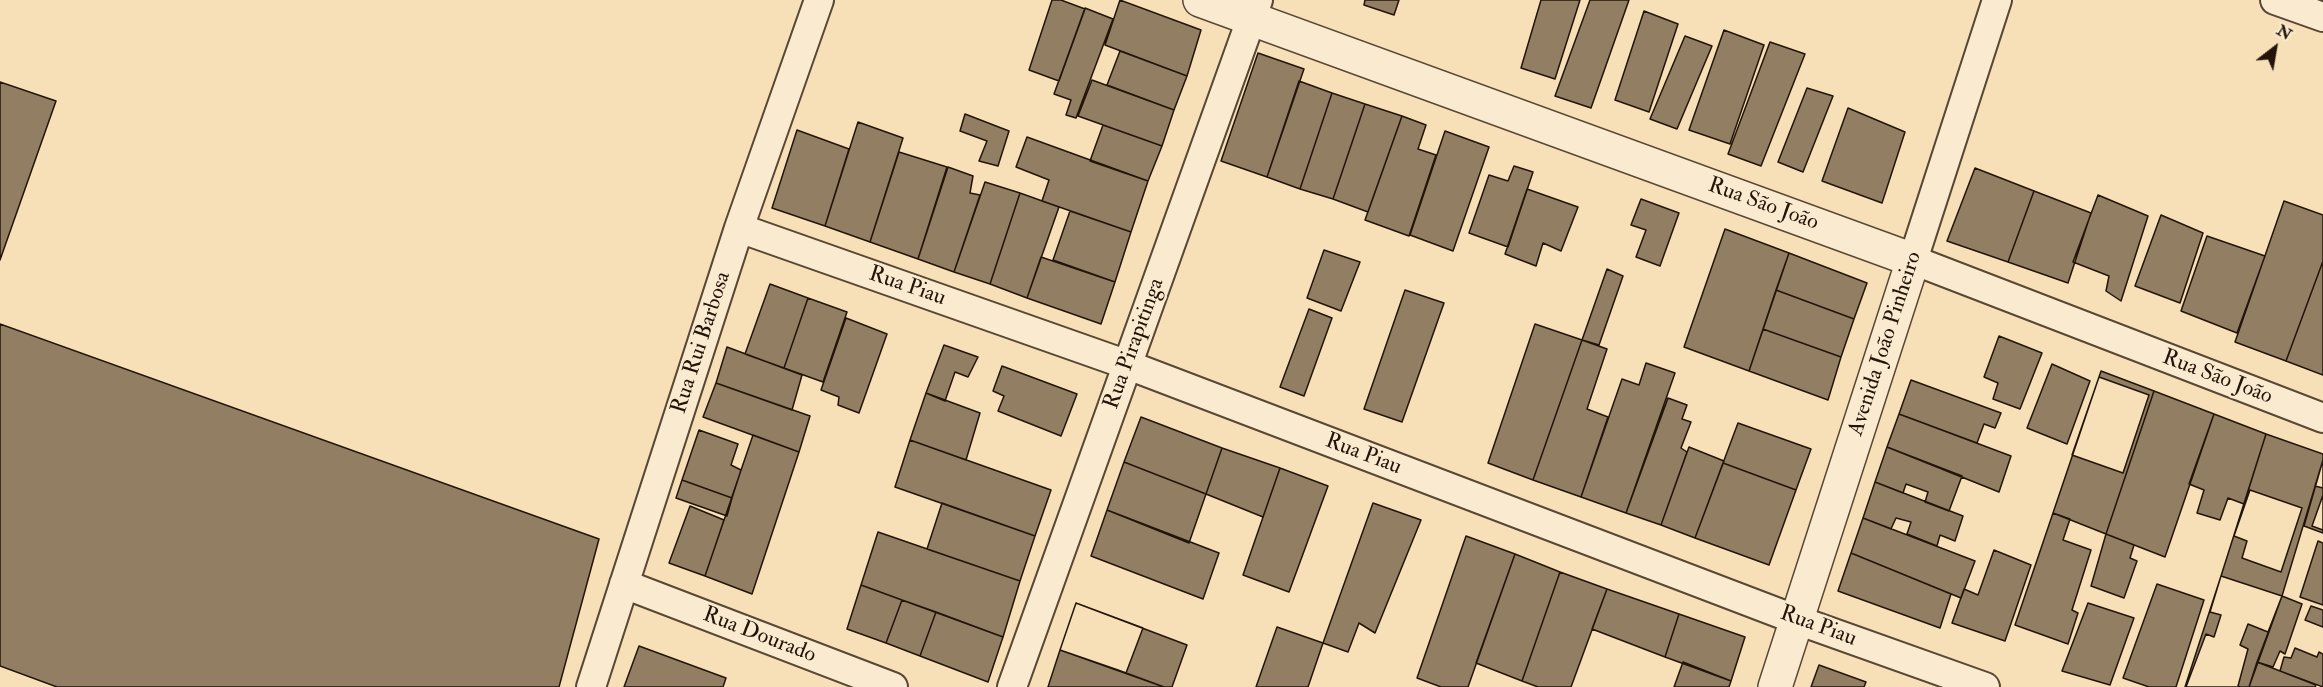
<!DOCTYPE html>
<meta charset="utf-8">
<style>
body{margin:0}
#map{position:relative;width:2323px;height:687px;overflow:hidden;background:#f7e0b7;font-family:"IM FELL Double Pica",serif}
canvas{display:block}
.north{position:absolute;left:2245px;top:18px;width:60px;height:60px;-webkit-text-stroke:4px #faebd0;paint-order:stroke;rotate:31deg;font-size:16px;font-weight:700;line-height:24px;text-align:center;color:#231409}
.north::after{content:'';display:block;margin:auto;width:21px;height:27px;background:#231409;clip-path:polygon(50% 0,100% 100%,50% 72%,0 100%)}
</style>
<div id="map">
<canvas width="2323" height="687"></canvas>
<div class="north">N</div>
</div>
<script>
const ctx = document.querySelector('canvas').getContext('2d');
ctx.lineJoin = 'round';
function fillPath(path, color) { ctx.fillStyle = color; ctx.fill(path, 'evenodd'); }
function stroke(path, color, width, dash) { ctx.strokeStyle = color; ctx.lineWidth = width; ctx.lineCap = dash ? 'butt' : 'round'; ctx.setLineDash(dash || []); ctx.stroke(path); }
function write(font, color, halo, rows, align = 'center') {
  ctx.font = font + ' "IM FELL Double Pica",serif'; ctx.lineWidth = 5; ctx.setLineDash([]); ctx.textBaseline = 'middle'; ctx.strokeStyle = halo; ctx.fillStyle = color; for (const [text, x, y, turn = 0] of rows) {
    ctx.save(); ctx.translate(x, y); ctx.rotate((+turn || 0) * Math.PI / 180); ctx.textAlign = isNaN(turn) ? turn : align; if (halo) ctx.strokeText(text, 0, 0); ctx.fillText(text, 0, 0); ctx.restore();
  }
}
const building = new Path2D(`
 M1052,0H1061L1085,9L1059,81L1029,70Z
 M1120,0L1201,30L1187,76L1105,45Z
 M1365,0H1399L1394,15L1364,5Z
 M1541,0H1580L1555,79L1521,68Z
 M1590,0H1629L1591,108L1555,96Z
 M1085,8L1113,19L1076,118L1066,115L1071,100L1054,94Z
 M1644,11L1678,24L1649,112L1615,100Z
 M1724,30L1764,45L1730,144L1689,130Z
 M1685,36L1712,46L1677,129L1650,119Z
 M1770,42L1805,54L1761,166L1728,154Z
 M1120,51L1187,76L1174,110L1107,85Z
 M1258,53L1304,69L1267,177L1221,161Z
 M1092,80L1174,110L1162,146L1078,116Z
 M1299,81L1332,93L1300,189L1267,177Z
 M0,82L56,101L0,260Z
 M1807,88L1833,96L1803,172L1778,162Z
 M1332,93L1365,104L1333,199L1300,189Z
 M1365,104L1402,116L1368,212L1333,199Z
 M1848,108L1905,132L1882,203L1822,181Z
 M965,114L1009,131L998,166L979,161L987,141L960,131Z
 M1402,116L1426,125L1418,149L1436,155L1409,236L1365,220Z
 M858,122L903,138L870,242L825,226Z
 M1103,125L1162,146L1148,181L1090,161Z
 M797,130L849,149L825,226L772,208Z
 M1445,131L1489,147L1453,251L1410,235Z
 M1027,137L1148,181L1131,232L1042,201L1049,180L1016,167Z
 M899,152L947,167L918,259L870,242Z
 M1514,166L1533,172L1508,247L1469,233L1489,175L1508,181Z
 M948,167L973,176L970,193L980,195L954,272L918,259Z
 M1975,168L2034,191L2008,262L1947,241Z
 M985,182L1020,193L990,284L954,272Z
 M1527,189L1578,207L1561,251L1543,243L1536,266L1505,254Z
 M2034,191L2091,213L2068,283L2008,262Z
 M1020,193L1059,207L1027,298L990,284Z
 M2098,195L2148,216L2121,301L2106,291L2109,276L2073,262Z
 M1641,199L1679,213L1660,266L1636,257L1646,230L1631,225Z
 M2284,201L2323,215V261L2286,361L2235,342Z
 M1070,211L1131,232L1115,282L1053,260Z
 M2161,215L2203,233L2180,303L2135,286Z
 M1725,229L1789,253L1749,371L1684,347Z
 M2207,236L2265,256L2237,333L2181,311Z
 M1324,250L1360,262L1341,311L1307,298Z
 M1789,253L1867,283L1854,319L1776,290Z
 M1041,257L1115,282L1101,324L1027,298Z
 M2323,261V375L2286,361Z
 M1607,269L1623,276L1599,345L1582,340Z
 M770,284L808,298L784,368L745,354Z
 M1405,290L1444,303L1402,422L1364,409Z
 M1776,290L1854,319L1841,357L1763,329Z
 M808,298L847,312L823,382L784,368Z
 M1309,309L1332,318L1304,396L1280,387Z
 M846,318L887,334L859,413L838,405L839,397L821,390Z
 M0,324L599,539L559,687H57L0,666Z
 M1535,324L1582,340L1533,480L1488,463Z
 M1763,329L1841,357L1828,400L1749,371Z
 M1999,336L2042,353L2020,409L1993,399L1998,383L1984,377Z
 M1582,340L1607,349L1587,409L1608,417L1581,497L1533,480Z
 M944,345L978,357L968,377L955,372L945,401L926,393Z
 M727,347L802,375L792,410L716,383Z
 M1646,363L1675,373L1626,513L1581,497L1622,379L1639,385Z
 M2052,364L2090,381L2067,444L2027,428Z
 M1002,366L1077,394L1061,436L998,411L1004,396L993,391Z
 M2101,371L2154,391L2106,534L2053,513Z
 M2099,377L2149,395L2123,473L2072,455Z
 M1911,380L2001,413L1995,428L1984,424L1977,443L1899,414Z
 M716,383L810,416L799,452L703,417Z
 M2154,391L2214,414L2165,557L2106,534Z
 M926,393L980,413L966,460L910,440Z
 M1668,398L1687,405L1682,419L1691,422L1681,448L1687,452L1661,525L1626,513Z
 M1899,414L2011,456L1999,492L1887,447Z
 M2214,414L2266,434L2244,504L2228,498L2220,520L2197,513L2204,490L2189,484Z
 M1141,417L1222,448L1206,494L1124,462Z
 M1738,423L1811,449L1796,490L1723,463Z
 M699,430L738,444L731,465L741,470L732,498L682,480Z
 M2266,434L2323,454V460L2282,596L2221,576Z
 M753,435L799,452L752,594L705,576Z
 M910,440L1051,490L1035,536L895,487Z
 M1689,447L1724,461L1695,538L1661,525Z
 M1887,447L1962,476L1949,511L1925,502L1928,492L1906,484L1903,493L1875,482Z
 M1222,448L1280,468L1263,517L1206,494Z
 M2323,460V488L2315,486Z
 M2323,460V533L2304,526Z
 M1124,462L1206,494L1189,543L1107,510Z
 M1723,463L1796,490L1769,565L1695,538Z
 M1280,468L1328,486L1289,592L1243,575Z
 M682,480L732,498L727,516L676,498Z
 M1875,482L1963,516L1955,541L1940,535L1937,546L1907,534L1911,522L1896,518L1891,529L1863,518Z
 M2250,490L2302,508L2281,572L2242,558L2247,541L2234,536Z
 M2323,495V530L2312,526Z
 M942,503L1035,536L1020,581L927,549Z
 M1373,503L1421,520L1375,633L1359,623L1348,652L1323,643Z
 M690,506L724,520L705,576L669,563Z
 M1107,510L1219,553L1203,599L1091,556Z
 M2053,513L2070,519L2063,540L2091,550L2072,610L2078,613L2068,644L2015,625Z
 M1863,518L1975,561L1961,598L1851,553Z
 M878,532L1020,581L1003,637L861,585Z
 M2106,534L2134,545L2130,558L2137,561L2124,598L2091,586Z
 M1466,536L1515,554L1468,687H1441L1417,678Z
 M2318,541L2323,543V605L2300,597Z
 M1994,550L2031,565L2005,641L1952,623L1964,589L1978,595Z
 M1851,553L1951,594L1940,628L1838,591Z
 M1515,554L1560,572L1522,681L1476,663Z
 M1560,572L1607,589L1571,687H1538L1522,681Z
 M2221,576L2282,596L2268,632L2248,624L2240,645L2248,649L2238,686L2240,687H2186L2206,634L2214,637L2221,615L2210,612Z
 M2221,576L2282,596L2249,687H2185Z
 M2157,584L2204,600L2176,687H2149L2123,678Z
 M861,585L902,600L886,643L847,629Z
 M1607,589L1679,614L1665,657L1592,629Z
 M2282,596L2302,604L2285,654L2280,651L2273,667L2257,662Z
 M902,600L936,612L920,656L886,643Z
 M1076,603L1187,645L1172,687H1164L1060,650Z
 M1076,603L1143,628L1126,673L1060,650Z
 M2088,603L2134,618L2110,685L2062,671Z
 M2311,606L2323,610V627L2305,620Z
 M936,612L1003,637L988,682L920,656Z
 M1679,614L1745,637L1731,681L1665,657Z
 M1277,627L1323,643L1308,687H1256Z
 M639,646L726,678L723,687H624Z
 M2295,648L2317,657L2319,652L2323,654V687L2280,671L2284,657L2291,658Z
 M1060,650L1118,670L1164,687H1048Z
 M1683,662L1731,681L1729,687H1674Z
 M2257,662L2316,685L2315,687H2249Z
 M1819,665L1866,682L1864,687H1811Z`);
fillPath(building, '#917e63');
stroke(building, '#231409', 1.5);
const minor = new Path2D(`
 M1997,0L1913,260L2323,418
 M2275,0L2323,17
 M739,228L1128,365L1797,620L1985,687
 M624,584L893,687
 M591,687L739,228L819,0
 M1012,687L1258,0`);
const tertiary = new Path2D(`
 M1200,0L1913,260L1775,687`);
stroke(minor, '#584734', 32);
stroke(tertiary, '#584734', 36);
stroke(minor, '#faebd0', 28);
stroke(tertiary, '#faebd0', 33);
write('22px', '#231409', '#faebd0', [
 ["Rua São João",1763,205,20],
 ["Rua Piau",907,287,19],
 ["Rua Rui Barbosa",702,343,-72],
 ["Rua Pirapitinga",1135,344,-70],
 ["Avenida João Pinheiro",1886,344,-72],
 ["Rua São João",2217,378,21],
 ["Rua Piau",1363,455,21],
 ["Rua Piau",1818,627,20],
 ["Rua Dourado",759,636,21]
]);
</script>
